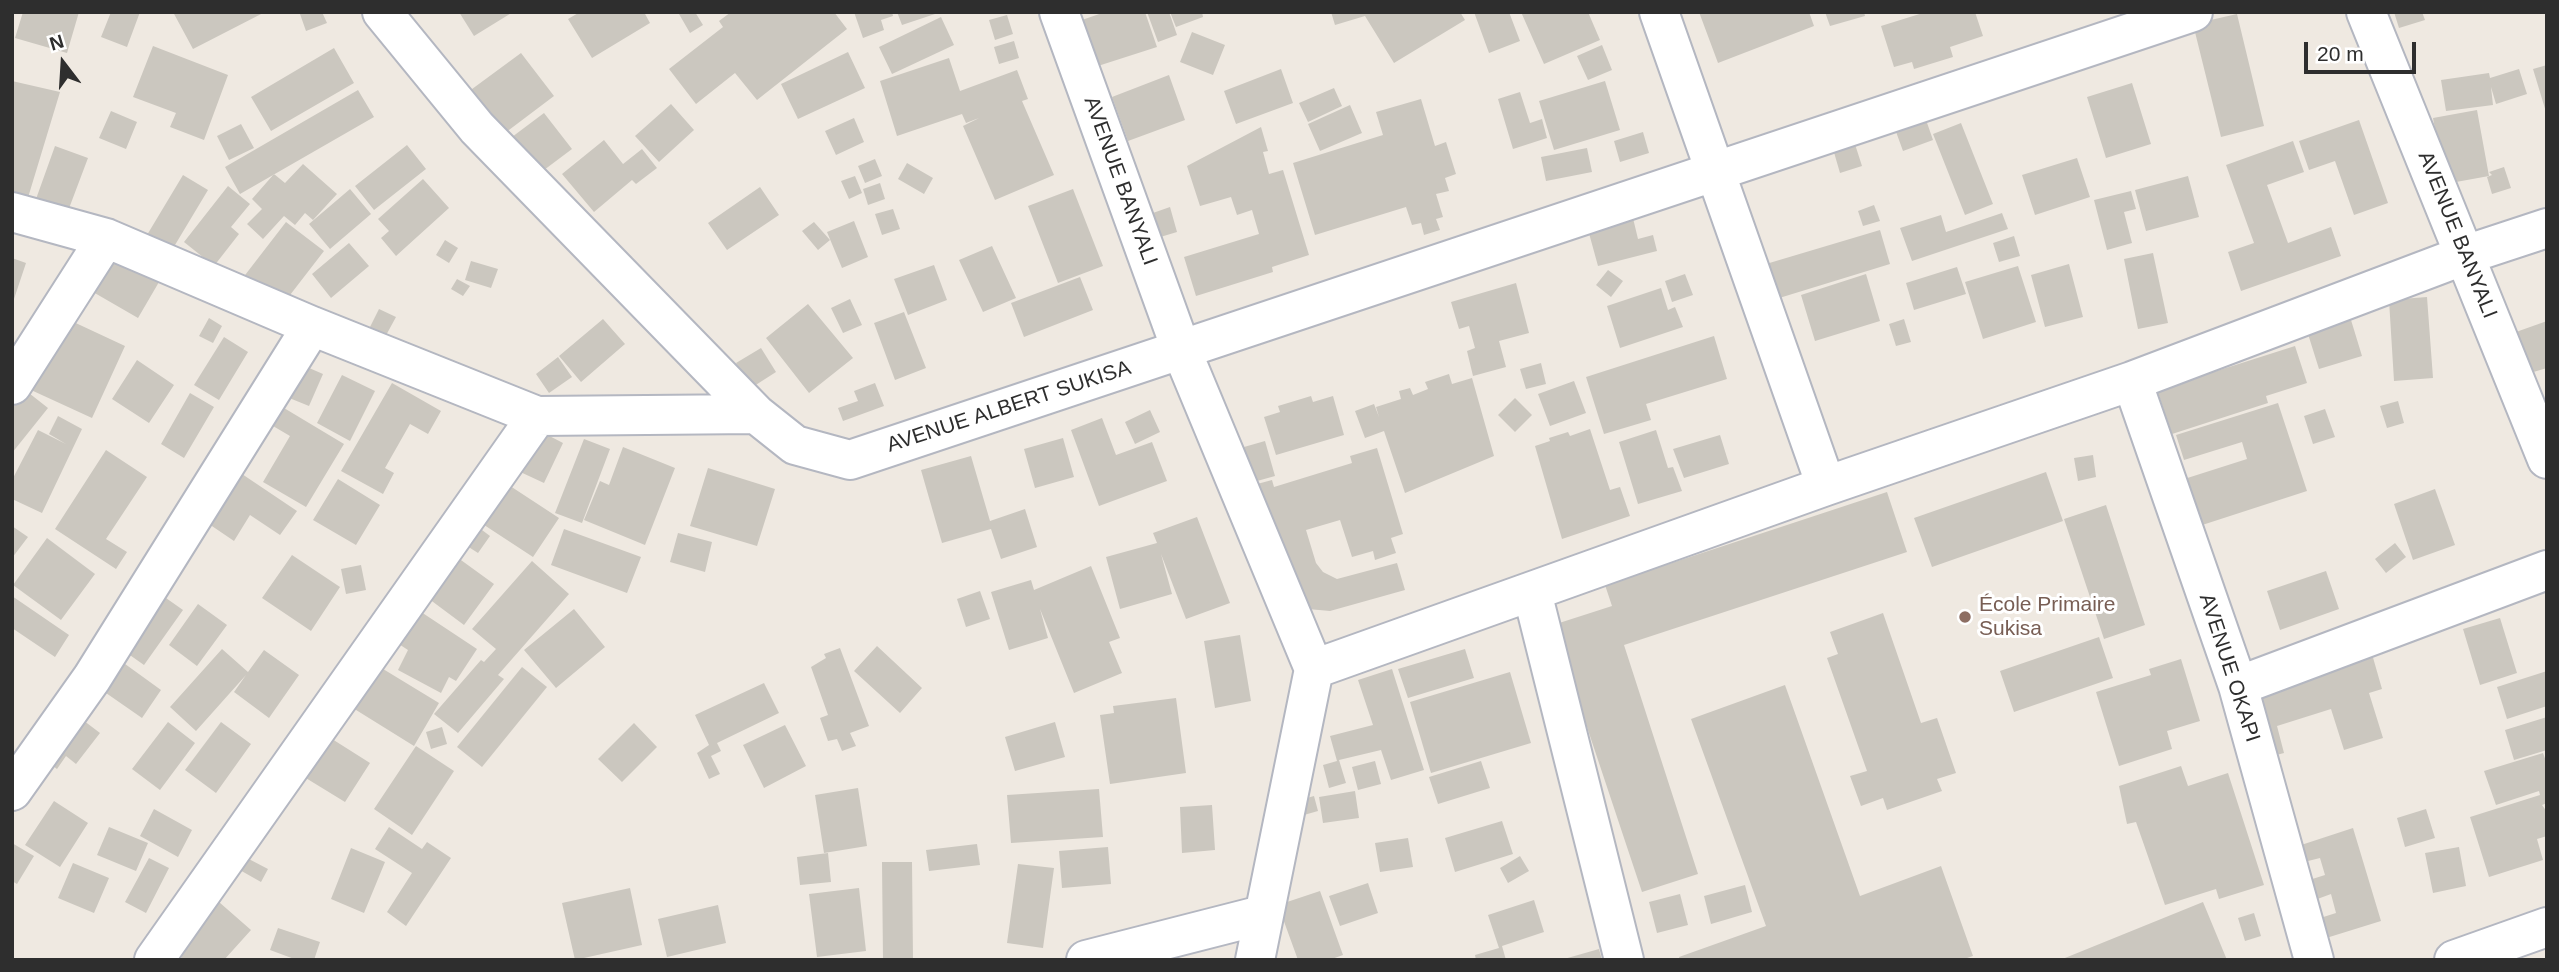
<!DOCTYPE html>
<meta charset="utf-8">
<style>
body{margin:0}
#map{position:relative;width:2559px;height:972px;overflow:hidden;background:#efe9e1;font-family:Helvetica,sans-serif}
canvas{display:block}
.frame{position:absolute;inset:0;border:14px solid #2e2e2e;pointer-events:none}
.north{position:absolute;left:28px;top:28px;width:70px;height:70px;-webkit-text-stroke:5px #fff;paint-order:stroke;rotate:343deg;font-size:19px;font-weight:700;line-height:28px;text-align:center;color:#2e2e2e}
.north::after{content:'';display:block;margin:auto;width:24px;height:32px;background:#2e2e2e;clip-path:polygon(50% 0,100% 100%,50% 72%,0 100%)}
.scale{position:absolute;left:2304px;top:42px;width:112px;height:32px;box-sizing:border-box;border:4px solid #2e2e2e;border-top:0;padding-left:9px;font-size:21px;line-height:24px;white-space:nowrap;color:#2e2e2e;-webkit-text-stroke:5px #fff;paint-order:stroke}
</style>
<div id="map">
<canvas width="2559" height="972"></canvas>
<div class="frame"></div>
<div class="north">N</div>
<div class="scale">20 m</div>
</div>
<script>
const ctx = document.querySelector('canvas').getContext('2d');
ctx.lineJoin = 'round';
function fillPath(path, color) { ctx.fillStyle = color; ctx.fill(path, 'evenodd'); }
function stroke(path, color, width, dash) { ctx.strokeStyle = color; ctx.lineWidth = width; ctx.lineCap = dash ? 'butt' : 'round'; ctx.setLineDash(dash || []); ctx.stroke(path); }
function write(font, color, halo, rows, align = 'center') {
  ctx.font = font + ' Helvetica,sans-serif'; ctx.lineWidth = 6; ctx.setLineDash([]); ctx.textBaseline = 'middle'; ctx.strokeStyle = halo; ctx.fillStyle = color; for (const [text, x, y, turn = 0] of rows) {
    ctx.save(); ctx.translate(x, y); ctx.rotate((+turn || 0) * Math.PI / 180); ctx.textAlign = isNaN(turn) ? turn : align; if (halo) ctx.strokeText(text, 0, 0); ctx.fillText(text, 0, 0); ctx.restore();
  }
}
fillPath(new Path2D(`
 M23,12H79L67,53L15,38Z
 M111,12H140L127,47L101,37Z
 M173,12H265L193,49Z
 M305,12H322L327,23L306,31L300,14Z
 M459,12H513L474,36Z
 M580,12H644L650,23L592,58L568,19Z
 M695,12L703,25L690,33L679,14Z
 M731,12H834L847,29L757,100L735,73L696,104L669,69L723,27L719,21Z
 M854,12H892L893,16L881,20L884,30L863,38Z
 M897,12H938V13L902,25Z
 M1105,12H1145L1157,47L1073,74L1059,28Z
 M1147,12H1169L1177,35L1158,42Z
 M1170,12H1202L1203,17L1176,27Z
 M1331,12H1460L1465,20L1394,63L1365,16L1335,25Z
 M1474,12H1509L1520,41L1489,53Z
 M1521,12H1588L1600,40L1544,64Z
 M1699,12H1809L1814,26L1718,63Z
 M1825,12H1864L1865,16L1830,26Z
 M1926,12H1975L1983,36L1950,47L1953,57L1914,69L1912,62L1894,67L1881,26Z
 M2394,12H2422L2425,20L2399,28Z
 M2237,14L2264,126L2221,137L2193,24Z
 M1007,15L1013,34L995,40L989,20Z
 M941,17L954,45L892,74L879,47Z
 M1192,32L1225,45L1213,75L1180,62Z
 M1014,41L1019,58L999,64L994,47Z
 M1602,45L1612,70L1588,80L1577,56Z
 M153,46L228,75L204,140L170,127L176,113L133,97Z
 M334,48L354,83L271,131L251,97Z
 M848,52L865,88L798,119L781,84Z
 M521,53L554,96L501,136L468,92Z
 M949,58L960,91L1017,70L1028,99L1022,101L1054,175L995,200L963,126L979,118L966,123L962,114L897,136L880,81Z
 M2547,65V112H2546L2533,69Z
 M1281,69L1293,103L1236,124L1224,91Z
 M2519,69L2527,94L2496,104L2491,87L2493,105L2446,111L2441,80L2489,73L2490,78Z
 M1169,75L1185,120L1128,141L1112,97Z
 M12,81L60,92L20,224L12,222Z
 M1605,81L1620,130L1554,150L1539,101Z
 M2132,83L2151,144L2106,158L2087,97Z
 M1334,88L1342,106L1308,122L1299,103Z
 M358,90L374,117L240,194L225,167Z
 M1520,92L1530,123L1542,119L1547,138L1513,149L1498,99Z
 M1421,99L1435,146L1446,142L1456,174L1445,178L1449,191L1436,194L1443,217L1436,219L1440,230L1424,235L1421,223L1412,225L1406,207L1315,235L1293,163L1383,135L1376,112Z
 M671,104L694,130L659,162L635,136Z
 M1350,105L1362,133L1320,151L1308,124Z
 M2477,110L2489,176L2445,184L2433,118Z
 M111,111L137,122L126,149L99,138Z
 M544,113L572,149L536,176L508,140Z
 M1925,117L1933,140L1903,151L1895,129Z
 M854,118L864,142L836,155L825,131Z
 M2359,120L2388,203L2354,215L2335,161L2309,170L2299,141Z
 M1961,123L1993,204L1965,215L1933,134Z
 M241,124L254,148L229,160L217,136Z
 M1261,127L1268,151L1263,152L1269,174L1283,170L1309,255L1272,267L1273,272L1196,296L1184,257L1259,234L1252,210L1237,215L1231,197L1200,206L1187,166Z
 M1643,132L1649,153L1620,162L1614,141Z
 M1852,135L1862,166L1840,173L1831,142Z
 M604,140L623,164L642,149L657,168L636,184L632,180L594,212L562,174Z
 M2293,141L2304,172L2267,185L2288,243L2331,227L2341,256L2241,291L2228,252L2254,243L2226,165Z
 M407,145L426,169L374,210L355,186Z
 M55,146L88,158L68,211L36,199Z
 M1587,148L1592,172L1546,181L1541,157Z
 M2077,158L2090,197L2035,215L2022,175Z
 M875,159L882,176L865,183L858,166Z
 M907,163L933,178L924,194L898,179Z
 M303,164L337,194L313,220L305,213L295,225L284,216L263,239L247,224L262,209L252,199L274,174L285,183Z
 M2504,167L2511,188L2492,194L2487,177L2492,175L2489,172Z
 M183,175L208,190L169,255L144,240Z
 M855,176L862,193L849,199L841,181Z
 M2188,176L2199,217L2146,231L2135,190Z
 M423,179L449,208L396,256L381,238L389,231L378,219Z
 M880,183L885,199L868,205L863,189Z
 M228,186L250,204L231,227L239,234L214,266L184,242Z
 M760,187L779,215L727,250L708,223Z
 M350,189L371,214L330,249L309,224Z
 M1073,189L1103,266L1058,283L1028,206Z
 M2131,191L2136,209L2124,212L2132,243L2107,250L2094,200Z
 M1874,205L1880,221L1863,226L1858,211Z
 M1170,207L1177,232L1157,238L1150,214Z
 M893,209L900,229L882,235L875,214Z
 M2002,213L2008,229L1912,261L1900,228L1941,215L1946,232Z
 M1632,214L1638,239L1653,235L1657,251L1598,266L1587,226Z
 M854,221L868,257L842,268L827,232Z
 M286,222L324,251L280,308L242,279Z
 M814,222L830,240L818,250L802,231Z
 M1880,230L1890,264L1776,299L1766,264Z
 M2014,236L2020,256L1999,262L1993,243Z
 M445,240L458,248L449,263L436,255Z
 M349,243L369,266L331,298L312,274Z
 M992,246L1016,298L983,312L959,260Z
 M2153,253L2168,323L2138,329L2124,259Z
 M114,256L159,282L138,318L93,292Z
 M12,258L26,263L13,302H12Z
 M471,261L498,269L491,288L465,280Z
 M2069,264L2083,317L2045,327L2031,275Z
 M934,265L947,300L908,315L894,279Z
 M2018,266L2036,322L1983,339L1965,282Z
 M1957,267L1966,294L1914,310L1906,283Z
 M1608,270L1623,281L1611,297L1596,285Z
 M1685,274L1693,295L1672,302L1665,281Z
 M1866,274L1880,321L1815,341L1801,295Z
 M1080,277L1093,310L1024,337L1011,303Z
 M457,279L470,286L463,296L451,289Z
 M1516,283L1529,333L1499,341L1506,367L1473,376L1467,351L1475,348L1469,326L1459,329L1451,302Z
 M1661,288L1668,310L1675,307L1683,327L1620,348L1607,306Z
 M2427,297L2433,378L2394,381L2389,300Z
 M850,299L862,325L843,333L831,308Z
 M808,304L853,358L809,393L766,338Z
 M379,309L396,317L384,339L368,331Z
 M904,312L926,368L895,380L874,323Z
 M65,318L125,346L92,418L31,390Z
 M209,318L222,326L213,343L199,336Z
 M603,319L625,344L581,382L559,356Z
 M1904,319L1911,342L1896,346L1889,324Z
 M2351,320L2362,356L2319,369L2308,334Z
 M2547,321V368L2530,373L2516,332Z
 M1714,336L1727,379L1646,404L1651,420L1604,434L1586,377Z
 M224,337L248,352L219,400L194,385Z
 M2295,346L2307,383L2266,396L2268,403L2172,434L2157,390Z
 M761,348L776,372L751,388L736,363Z
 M558,357L572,377L549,393L536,374Z
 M286,358L323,374L309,406L272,391Z
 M137,360L174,385L149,423L112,399Z
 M1541,363L1546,384L1526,389L1520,369Z
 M1449,374L1452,384L1472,378L1494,456L1405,493L1384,431L1365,438L1355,411L1374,404L1379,417L1376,407L1401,399L1399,391L1410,388L1413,395L1428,389L1425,382Z
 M342,375L375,391L350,441L317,423Z
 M1574,381L1586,413L1550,426L1538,394Z
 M392,383L441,411L428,434L410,424L385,468L394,473L383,494L341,471Z
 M875,383L884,406L843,421L838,408L858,401L854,391Z
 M20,386L48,408L12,453V396Z
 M190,393L214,407L184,458L161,444Z
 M1311,396L1313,402L1333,396L1344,435L1276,455L1264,417L1280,412L1278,406Z
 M1515,398L1532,415L1515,432L1498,415Z
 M2398,401L2404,423L2387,428L2380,406Z
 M2278,403L2307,491L2193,528L2178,481L2247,459L2242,442L2184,460L2176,435Z
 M284,408L344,444L306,507L263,482L290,436L273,426Z
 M2325,409L2335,437L2313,444L2304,416Z
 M1150,410L1160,432L1135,444L1125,422Z
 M58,416L82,429L42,513L12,499V480L38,430L66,444L49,434Z
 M1102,418L1116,455L1152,442L1167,481L1099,506L1071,430Z
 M536,429L563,443L544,483L516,470Z
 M1590,429L1610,490L1620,487L1630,516L1562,539L1535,446L1550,441L1549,438L1568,432L1570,436Z
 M1656,430L1668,468L1673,467L1682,491L1638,504L1619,442Z
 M1720,435L1729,464L1684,478L1673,449Z
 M1063,438L1074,477L1035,488L1024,449Z
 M584,439L610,449L582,523L555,513Z
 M1265,441L1275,476L1250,483L1237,449Z
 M623,447L675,468L645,545L584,520L600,481L609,485Z
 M1377,448L1403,534L1391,538L1396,553L1375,560L1373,551L1352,557L1340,520L1306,530L1316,563L1323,572L1337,579L1397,563L1405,590L1330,611L1297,608L1246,487L1272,480L1274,487L1352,463L1350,456Z
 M106,450L147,477L106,539L127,552L116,569L55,529Z
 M2093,455L2096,477L2078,481L2074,458Z
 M971,456L990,521L1025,509L1037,547L1001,559L991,529L942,543L921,470Z
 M708,468L775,489L757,546L690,526Z
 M239,472L297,511L280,535L250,515L234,541L206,522Z
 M2046,472L2063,521L1932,567L1914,518Z
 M338,479L380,505L356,545L313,520Z
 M501,480L559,518L533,557L475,519Z
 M2435,489L2455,545L2413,560L2394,504Z
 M1887,492L1907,552L1624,645L1698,874L1642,892L1553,625L1612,606L1605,585Z
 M2106,505L2145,625L2104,639L2064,519Z
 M1197,517L1230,603L1186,619L1161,554L1172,594L1120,609L1106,557L1157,543L1153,533Z
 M466,518L490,536L478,553L453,537Z
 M12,526L28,537L12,558Z
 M564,529L641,557L627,593L551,565Z
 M678,533L712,542L705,572L670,562Z
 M47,538L95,574L61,620L13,585Z
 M2395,543L2406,557L2386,573L2375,559Z
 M443,547L494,584L464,625L413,587Z
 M292,555L340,587L311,631L262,598Z
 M532,561L569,594L498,675L504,679L458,733L434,714L481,660L484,662L496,649L472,629Z
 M361,565L366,590L346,594L341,569Z
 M1091,566L1120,638L1109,642L1122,673L1074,693L1040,609L1048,638L1009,650L991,592L1031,580L1034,590Z
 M2326,571L2339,609L2280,630L2267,591Z
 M146,584L183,610L144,665L107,639Z
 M980,591L990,619L966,627L957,599Z
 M12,596L69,635L55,657L12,628Z
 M406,602L477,649L456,681L449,677L441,693L398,670L408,650L385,635Z
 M198,604L227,625L197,666L169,645Z
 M574,609L605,647L556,688L524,650Z
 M1883,613L1921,723L1937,718L1956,773L1937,779L1942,791L1887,810L1883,798L1861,806L1850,776L1867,771L1827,658L1838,654L1830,632Z
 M2500,618L2517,673L2480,685L2463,629Z
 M1240,635L1251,701L1215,708L1204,641Z
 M2099,637L2113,678L2014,712L2000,671Z
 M877,646L922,688L900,713L854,671Z
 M103,648L161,690L142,718L83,677Z
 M840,648L869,726L850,733L856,746L842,751L837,739L828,741L820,718L828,715L811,667L826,658L824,654Z
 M222,649L248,672L264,650L299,675L269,718L234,692L246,675L196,731L170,707Z
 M1465,649L1474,678L1408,698L1398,669Z
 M2372,654L2382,689L2369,693L2383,738L2344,750L2331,709L2277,726L2284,753L2261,759L2242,693Z
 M365,658L439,703L414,746L340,700Z
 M2181,659L2200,721L2167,731L2172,749L2119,766L2096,692L2151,675L2149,669Z
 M522,667L547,687L482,767L457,747Z
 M1392,669L1424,770L1391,780L1381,750L1339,760L1346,783L1329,788L1323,765L1337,761L1330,736L1373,725L1358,680Z
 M2547,671V706L2507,719L2497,687Z
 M1510,672L1531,743L1431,773L1410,702Z
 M764,683L779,713L717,743L721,751L711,756L720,774L709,779L697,753L709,745L695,715Z
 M1785,685L1860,896L1941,866L1973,956L1961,960H1680L1679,957L1766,926L1691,719Z
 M1176,698L1186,773L1110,784L1100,715L1114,713L1113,706Z
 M71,711L100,733L76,764L66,756L57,769L39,755Z
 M2547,717V750L2514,760L2505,730Z
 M168,722L195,743L160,790L132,769Z
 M221,722L251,744L216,793L185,770Z
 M1055,722L1065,757L1015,771L1005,737Z
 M634,723L657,747L622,782L598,759Z
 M785,725L806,766L764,788L743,745Z
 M442,727L447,744L431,749L426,732Z
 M321,732L370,763L345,802L296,772Z
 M416,746L454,771L412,835L374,809Z
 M2543,753L2547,764V803L2542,805L2547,812V836L2537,839L2543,860L2489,877L2470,817L2540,795L2539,791L2496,805L2484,771Z
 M1375,761L1381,784L1358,790L1352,767Z
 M1481,761L1490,788L1438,804L1429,777Z
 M2181,766L2188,786L2228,773L2264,885L2219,899L2216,889L2165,905L2136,822L2127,824L2119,786Z
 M858,788L867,846L824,853L815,795Z
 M1099,789L1103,837L1011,843L1007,795Z
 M1355,791L1359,818L1323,823L1319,797Z
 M1314,796L1318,811L1297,817L1293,802Z
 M54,801L88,823L60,867L25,845Z
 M1212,805L1215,850L1182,853L1180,807Z
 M154,809L192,830L178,857L140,836Z
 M2426,809L2435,838L2405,847L2397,818Z
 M1502,821L1513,854L1455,872L1445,838Z
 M109,827L148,843L136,871L97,855Z
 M389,827L422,849L427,842L451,858L406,926L387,912L412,873L375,849Z
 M2353,828L2381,921L2323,939L2317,919L2336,913L2331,894L2312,901L2306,881L2325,875L2320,858L2300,863L2295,847Z
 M1408,838L1413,867L1380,872L1375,843Z
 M12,843L34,856L17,884L12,881Z
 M977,844L980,865L929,871L926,850Z
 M1108,847L1111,884L1062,888L1059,851Z
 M2459,847L2466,886L2433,893L2425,853Z
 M351,848L385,862L364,913L331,899Z
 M828,853L831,882L800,885L797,857Z
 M1520,856L1529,871L1508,883L1500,868Z
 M245,857L268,869L261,882L238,869Z
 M149,858L169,868L146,913L125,902Z
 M882,862H912L913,960H883Z
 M73,863L109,878L94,913L58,898Z
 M1018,864L1054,868L1043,948L1007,943Z
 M1368,883L1378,913L1340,926L1329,896Z
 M1745,885L1752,912L1711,924L1704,896Z
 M630,888L642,945L575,960L562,903Z
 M859,888L866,951L817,957L809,894Z
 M1320,891L1343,955L1329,960H1298L1278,905Z
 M1680,894L1688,925L1657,933L1649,902Z
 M211,895L251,930L224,960H184L169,946Z
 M1534,900L1544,932L1502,946L1506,960H1476L1475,955L1499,948L1488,915Z
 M2203,902L2227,960H2060Z
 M718,905L726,943L667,957L658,919Z
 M2254,913L2261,936L2245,941L2238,918Z
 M278,928L320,942L314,960H297L270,950Z
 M1599,949L1602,960H1564V959Z`), '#cbc7bf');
const minor = new Path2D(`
 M382,12L477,128L756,414L795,445L850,460L2193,12
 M1059,12L1181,349L1314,669L1255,960
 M1659,12L1826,486
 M2366,12L2547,459
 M12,212L106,238L312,326L537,416L756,414
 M2132,381L2238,686L2314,960
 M12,385L106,238
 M1532,592L1624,960
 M1314,669L1826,486L2132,381L2465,255L2547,228
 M2238,686L2547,570
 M12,791L92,678L312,326
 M154,960L537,416
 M1086,960L1262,915
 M2454,960L2547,927`);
stroke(minor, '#b4b7c1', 42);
stroke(minor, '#fff', 38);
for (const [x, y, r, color] of [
 [1965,617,7,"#8d6e63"]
]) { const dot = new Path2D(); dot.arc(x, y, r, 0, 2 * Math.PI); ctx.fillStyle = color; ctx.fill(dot); stroke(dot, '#fff', 2.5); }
write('21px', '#2e2e2e', '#fff', [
 ["AVENUE BANYALI",1120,181,70],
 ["AVENUE BANYALI",2457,235,68],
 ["AVENUE ALBERT SUKISA",1009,407,-18],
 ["AVENUE OKAPI",2229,668,72]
]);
write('21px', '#785e54', '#fff', [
 ["École Primaire",1979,605],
 ["Sukisa",1979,629]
], 'left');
</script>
